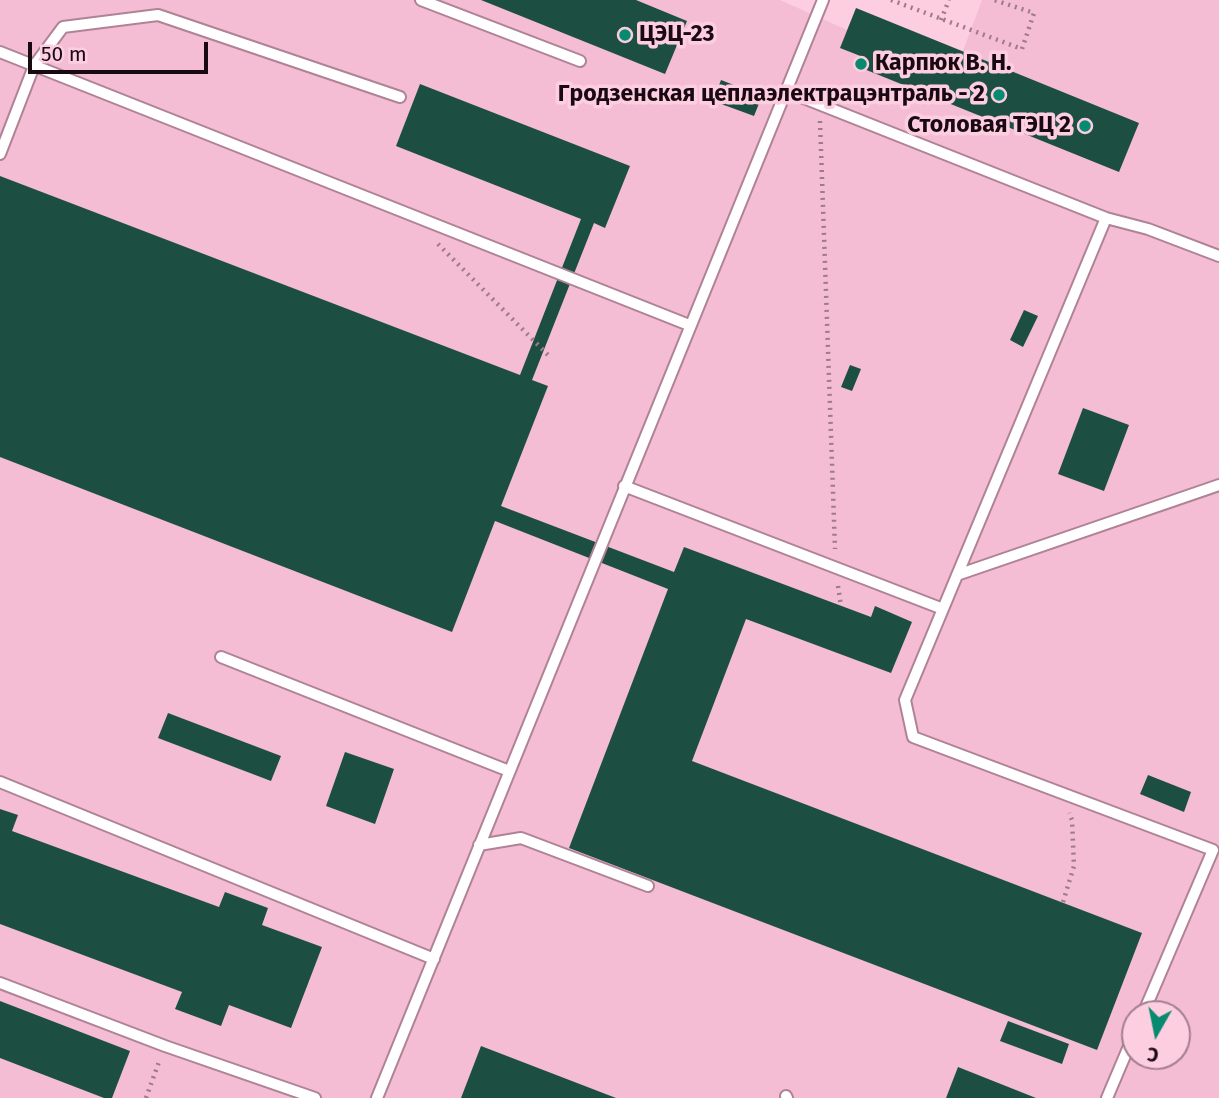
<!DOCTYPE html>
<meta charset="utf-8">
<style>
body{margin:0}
#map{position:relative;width:1219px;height:1098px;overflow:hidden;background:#fdcde0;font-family:"Fira Sans",sans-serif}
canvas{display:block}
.north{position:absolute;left:1121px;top:1000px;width:70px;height:70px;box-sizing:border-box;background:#fdcde0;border:2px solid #a27f8d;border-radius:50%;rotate:189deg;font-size:19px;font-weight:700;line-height:28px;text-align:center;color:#190a11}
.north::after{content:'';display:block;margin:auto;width:24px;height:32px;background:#068a70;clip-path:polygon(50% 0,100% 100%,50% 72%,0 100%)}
.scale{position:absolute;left:28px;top:42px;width:180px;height:32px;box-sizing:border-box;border:4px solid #190a11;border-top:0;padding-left:9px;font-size:21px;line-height:24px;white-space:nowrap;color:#190a11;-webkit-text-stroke:5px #fdcde0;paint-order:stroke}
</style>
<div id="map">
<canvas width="1219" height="1098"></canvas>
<div class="north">С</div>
<div class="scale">50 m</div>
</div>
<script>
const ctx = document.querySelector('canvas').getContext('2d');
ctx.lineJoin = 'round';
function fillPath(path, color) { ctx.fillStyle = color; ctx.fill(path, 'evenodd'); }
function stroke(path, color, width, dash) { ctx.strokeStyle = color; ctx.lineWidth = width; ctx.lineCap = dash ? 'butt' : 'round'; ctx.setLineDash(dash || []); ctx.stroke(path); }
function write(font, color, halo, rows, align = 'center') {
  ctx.font = font + ' "Fira Sans",sans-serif'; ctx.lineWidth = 7; ctx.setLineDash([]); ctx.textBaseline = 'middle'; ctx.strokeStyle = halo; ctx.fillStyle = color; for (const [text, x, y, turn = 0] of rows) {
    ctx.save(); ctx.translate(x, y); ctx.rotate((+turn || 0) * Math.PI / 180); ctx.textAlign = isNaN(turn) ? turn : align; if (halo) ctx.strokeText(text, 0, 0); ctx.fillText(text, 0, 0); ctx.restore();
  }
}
fillPath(new Path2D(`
 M0,0H780L847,30L856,8L963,51L982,0H1219V1098H0ZM1135,1014H1177V1056H1135Z`), '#f4bdd4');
fillPath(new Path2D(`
 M481,0H636L687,21L665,74Z
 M856,8L1139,123L1119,172L859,67L863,57L840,48Z
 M721,80L762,96L754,116L713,101Z
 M420,84L630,166L605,228L594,223L532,380L548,386L501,506L674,572L684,547L871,617L875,606L912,622L891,673L746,619L692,761L1142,933L1097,1050L569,848L668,589L495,521L452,632L0,457V176L520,375L581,219L396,146Z
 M1024,310L1038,316L1023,347L1010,340Z
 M850,365L861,369L852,391L841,387Z
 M1083,408L1129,425L1104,491L1058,474Z
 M168,713L281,756L271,781L158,738Z
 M345,752L394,769L375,824L326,806Z
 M1148,775L1191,792L1184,812L1140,794Z
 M0,809L18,815L12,831L219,907L225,892L268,908L262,925L322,947L291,1028L229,1005L221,1026L175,1009L182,992L0,924Z
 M0,1001L130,1051L112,1098H104L0,1058Z
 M1008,1021L1069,1044L1062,1064L1000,1041Z
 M481,1046L616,1098H461Z
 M958,1067L1036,1098H946Z`), '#1c4f41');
const lane = new Path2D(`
 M421,0L580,61
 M0,52L689,325
 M786,91L1106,218L1148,229L1219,256
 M0,154L34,66L63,27L158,15L400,97
 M1106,218L905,700L913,737L1213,850L1143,1014
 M624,486L943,609
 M957,575L1219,485
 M221,657L509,771
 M0,782L434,959
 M479,845L521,838L648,886
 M0,983L165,1046L315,1098
 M786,1096L787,1098
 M377,1098L823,0
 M1107,1098L1135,1032`);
stroke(lane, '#af8395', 14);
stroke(new Path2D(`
 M891,0L1022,49L1034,13L994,0
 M941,20L949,0
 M820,121L835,549
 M438,244L550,357
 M838,586L841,606
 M1063,902L1074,866L1072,820L1069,813
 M146,1098L160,1059`), '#9d7b89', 4.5, [2, 5]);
stroke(lane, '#fff', 10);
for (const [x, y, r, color] of [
 [625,35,7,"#068a70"],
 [861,64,7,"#068a70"],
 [999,95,7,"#068a70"],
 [1085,126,7,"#068a70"]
]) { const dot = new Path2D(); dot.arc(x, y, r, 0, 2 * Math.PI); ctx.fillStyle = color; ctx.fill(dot); stroke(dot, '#fdcde0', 2.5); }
write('bold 23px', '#190a11', '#fdcde0', [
 ["ЦЭЦ-23",639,35],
 ["Карпюк В. Н.",875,64],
 ["Гродзенская цеплаэлектрацэнтраль - 2",985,95,"right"],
 ["Столовая ТЭЦ 2",1071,126,"right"]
], 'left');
</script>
